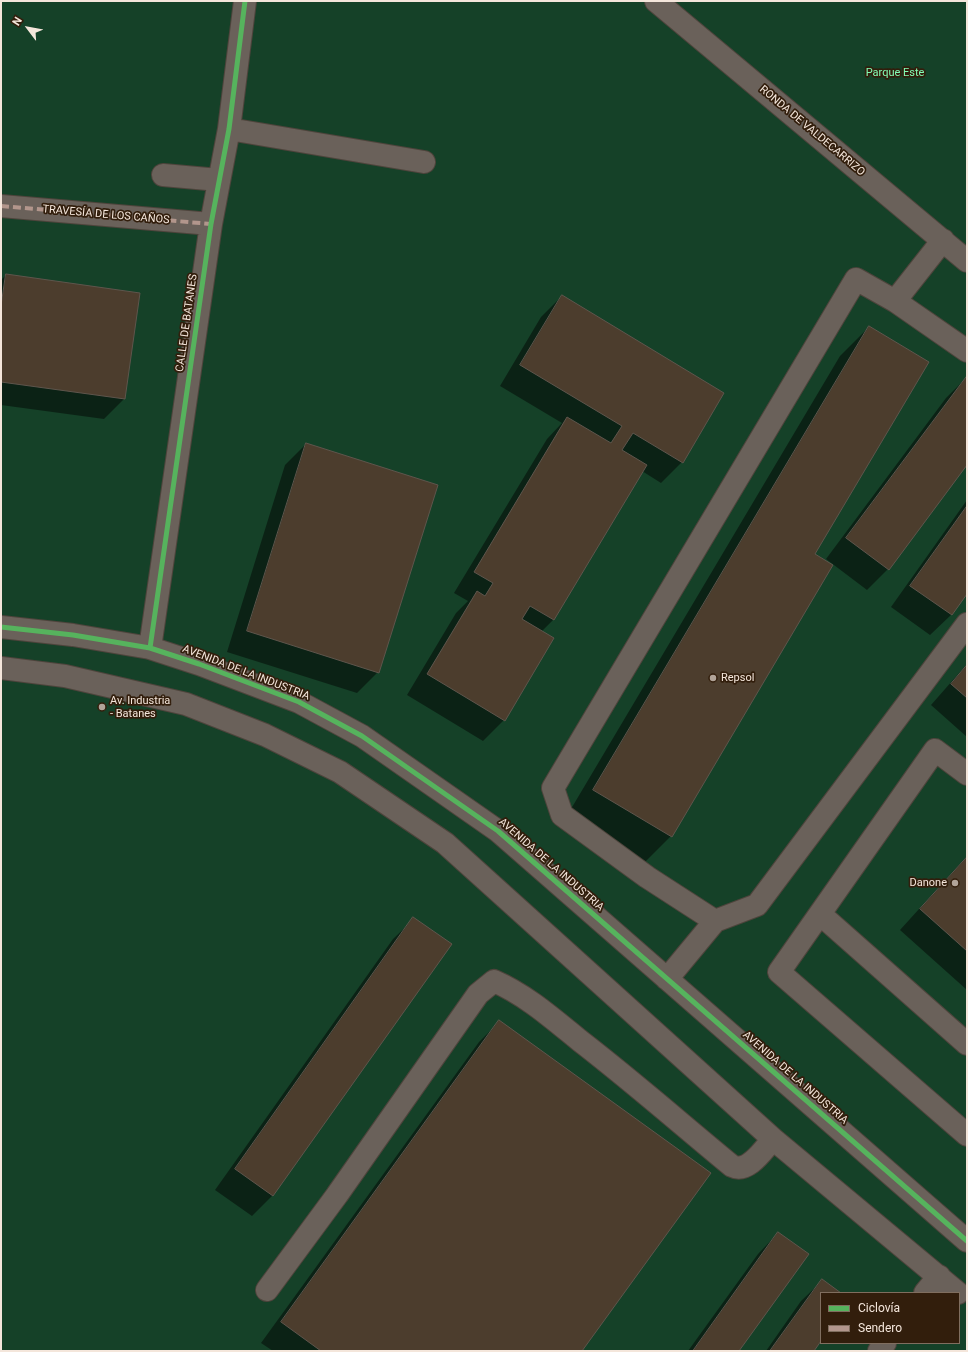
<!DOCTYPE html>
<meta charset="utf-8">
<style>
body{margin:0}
#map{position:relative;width:968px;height:1352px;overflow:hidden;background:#34281e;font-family:Roboto,sans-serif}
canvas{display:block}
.frame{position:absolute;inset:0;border:2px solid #f4e6db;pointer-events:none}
.legend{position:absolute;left:820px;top:1292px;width:140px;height:52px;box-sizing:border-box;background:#321e0c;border:1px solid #806e5f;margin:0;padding:5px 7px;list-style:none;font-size:12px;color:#f4e6db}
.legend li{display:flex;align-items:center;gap:8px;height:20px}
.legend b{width:20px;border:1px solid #806e5f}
.north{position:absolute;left:8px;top:8px;width:40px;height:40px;-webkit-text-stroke:3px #321e0c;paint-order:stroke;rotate:302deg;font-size:11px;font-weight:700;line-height:16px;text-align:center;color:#f4e6db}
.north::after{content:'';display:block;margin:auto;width:14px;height:18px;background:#f4e6db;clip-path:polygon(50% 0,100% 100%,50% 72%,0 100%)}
</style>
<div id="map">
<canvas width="968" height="1352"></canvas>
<div class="frame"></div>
<ul class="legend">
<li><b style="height:5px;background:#56b35d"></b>Ciclovía</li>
<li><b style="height:5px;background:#b2968c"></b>Sendero</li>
</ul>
<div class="north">N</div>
</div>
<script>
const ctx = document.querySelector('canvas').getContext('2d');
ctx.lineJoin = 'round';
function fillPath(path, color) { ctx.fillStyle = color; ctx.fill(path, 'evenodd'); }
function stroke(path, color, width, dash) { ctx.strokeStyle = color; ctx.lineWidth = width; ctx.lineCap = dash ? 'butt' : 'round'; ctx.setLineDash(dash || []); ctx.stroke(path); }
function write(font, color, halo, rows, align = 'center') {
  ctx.font = font + ' Roboto,sans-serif'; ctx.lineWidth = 3.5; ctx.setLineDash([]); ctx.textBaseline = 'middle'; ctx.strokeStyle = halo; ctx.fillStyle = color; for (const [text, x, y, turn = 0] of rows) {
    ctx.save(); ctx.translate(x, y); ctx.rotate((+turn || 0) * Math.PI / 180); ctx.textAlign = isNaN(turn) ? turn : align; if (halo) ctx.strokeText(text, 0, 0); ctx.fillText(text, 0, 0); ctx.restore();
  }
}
fillPath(new Path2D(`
 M1,1H967V1351H1ZM821,1293H959V1343H821Z`), '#154128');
fillPath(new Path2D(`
 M6,275L124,399L104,419L1,405V280Z
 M562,296L682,462L661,483L642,471L553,620L541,632L504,720L483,741L407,695L456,613L468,601L454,593L547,439L562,423L500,386L541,317Z
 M869,327L814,555L671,836L642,865L565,819L840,356Z
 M967,377V463L888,569L867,590L826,559L946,398Z
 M306,444L378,672L357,693L227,652L285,465Z
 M967,500V592L951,615L930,635L891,607Z
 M967,664V737L931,705Z
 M967,856V990L900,930Z
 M414,919L273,1195L252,1216L215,1190L393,939Z
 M500,1021L581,1351H273L261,1343L479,1042Z
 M778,1233L738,1351H688L758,1254Z
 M822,1281L839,1293H821V1339L813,1351H766L801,1301Z`), '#0007');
const building = new Path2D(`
 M6,274L140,293L125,399L1,382V306Z
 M562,295L724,393L683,463L633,433L622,450L647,465L554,620L530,606L522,619L554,638L505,721L427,674L477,591L485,596L493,583L474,572L567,417L611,443L622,426L520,365Z
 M869,326L929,362L815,554L833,565L672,837L593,790Z
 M967,376V465L889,570L846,538Z
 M306,443L438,485L379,673L247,631Z
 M967,506V594L952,615L910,586Z
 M967,665V698L951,684Z
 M967,857V951L920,909Z
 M413,917L452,944L273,1196L235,1169Z
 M499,1020L711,1173L582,1351H321L281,1322Z
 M778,1232L809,1254L739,1351H693Z
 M822,1279L841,1293H821V1341L814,1351H770Z`);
fillPath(building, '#4c3d2d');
stroke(building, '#5e554c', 1);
const minor = new Path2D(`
 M656,1L967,261
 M229,129L424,162
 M163,175L219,180
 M1,206L211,224
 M895,301L943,240
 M1,627L73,635L150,648L199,664L299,702L362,736L498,831L967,1241
 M150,648L211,224L229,129L245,1
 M1,668L65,676L186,704L265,735L340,772L445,843L773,1139L958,1293
 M967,774L935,750L779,972L967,1135
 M820,914L967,1044
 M715,921L647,877L562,815L553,788L856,279L895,301L967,351
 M667,979L715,921L757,905L967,624
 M267,1290L337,1195L478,994L494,981C526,995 552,1018 579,1040C631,1080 681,1124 732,1166C748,1174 763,1150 773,1139
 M925,1293L939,1276
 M879,1351L885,1343`);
stroke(minor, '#4e443c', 24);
stroke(minor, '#6a615a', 22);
stroke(new Path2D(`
 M1,206L211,224`), '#b2968c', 4, [8, 4]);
stroke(new Path2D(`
 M1,627L73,635L150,648L199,664L299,702L362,736L498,831L967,1241
 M150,648L211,224L229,129L245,1`), '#56b35d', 5);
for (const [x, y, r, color] of [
 [713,678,4,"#b1a499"],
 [102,707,4,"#b1a499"],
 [955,883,4,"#b1a499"]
]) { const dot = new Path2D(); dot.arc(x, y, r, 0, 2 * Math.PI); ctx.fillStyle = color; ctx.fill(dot); stroke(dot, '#321e0c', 1.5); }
write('11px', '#83fdb5', '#321e0c', [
 ["Parque Este",895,73]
]);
write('11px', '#f4e6db', '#321e0c', [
 ["RONDA DE VALDECARRIZO",812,131,40],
 ["TRAVESÍA DE LOS CAÑOS",106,215,5],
 ["CALLE DE BATANES",187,323,-82],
 ["AVENIDA DE LA INDUSTRIA",246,673,21],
 ["AVENIDA DE LA INDUSTRIA",551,865,41],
 ["AVENIDA DE LA INDUSTRIA",795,1078,41]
]);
write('11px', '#f4e6db', '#321e0c', [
 ["Repsol",721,678],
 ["Av. Industria",110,701],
 ["- Batanes",110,714],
 ["Danone",947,883,"right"]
], 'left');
</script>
